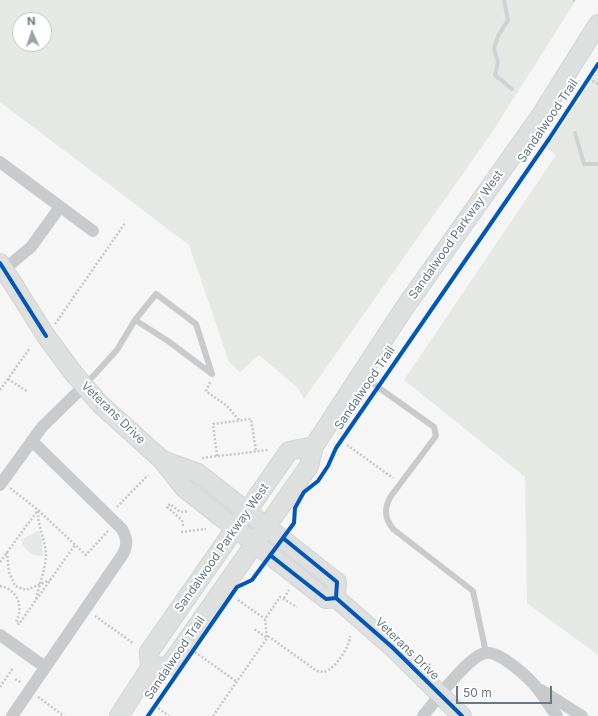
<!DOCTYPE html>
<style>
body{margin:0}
#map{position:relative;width:598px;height:716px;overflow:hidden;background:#f6f6f6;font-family:Inter,sans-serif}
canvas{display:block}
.north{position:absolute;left:12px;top:12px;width:40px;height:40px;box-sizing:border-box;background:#fff;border:1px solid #c3c9ce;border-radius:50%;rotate:357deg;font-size:11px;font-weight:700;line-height:16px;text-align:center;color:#687884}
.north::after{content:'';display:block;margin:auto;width:14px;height:18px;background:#9aa4ac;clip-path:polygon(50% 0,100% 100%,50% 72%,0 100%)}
.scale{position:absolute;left:456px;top:686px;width:96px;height:18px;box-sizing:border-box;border:2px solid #687884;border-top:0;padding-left:5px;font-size:12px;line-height:14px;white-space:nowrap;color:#687884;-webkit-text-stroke:3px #fff;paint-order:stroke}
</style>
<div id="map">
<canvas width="598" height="716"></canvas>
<div class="north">N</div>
<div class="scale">50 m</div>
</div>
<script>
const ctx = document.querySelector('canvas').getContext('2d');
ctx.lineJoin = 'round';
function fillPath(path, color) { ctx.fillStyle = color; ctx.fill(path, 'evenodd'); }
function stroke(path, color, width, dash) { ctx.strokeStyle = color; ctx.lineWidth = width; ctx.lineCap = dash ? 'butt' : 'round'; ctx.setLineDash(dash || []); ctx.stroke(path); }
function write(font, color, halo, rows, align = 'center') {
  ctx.font = font + ' Inter,sans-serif'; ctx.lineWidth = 4; ctx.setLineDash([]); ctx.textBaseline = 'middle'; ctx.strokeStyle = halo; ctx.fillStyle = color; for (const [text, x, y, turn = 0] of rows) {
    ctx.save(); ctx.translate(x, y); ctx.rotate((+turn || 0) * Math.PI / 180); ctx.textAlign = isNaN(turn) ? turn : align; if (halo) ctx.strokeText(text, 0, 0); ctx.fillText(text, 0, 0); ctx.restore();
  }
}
fillPath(new Path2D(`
 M0,0H576L493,131L304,399L298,388L259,355L240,372L229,362L189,245L0,102ZM20,20H44V44H20Z
 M598,70V655L527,603L525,477L404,380L556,155L547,148Z
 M39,530L42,541L43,556C31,556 25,551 21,540Z`), '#e5e8e3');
stroke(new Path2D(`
 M504,0L508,20L498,36L494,49L498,62L495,75L512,89
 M575,133L584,164H598`), '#ccd3d6', 4);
const secondary = new Path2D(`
 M0,263L46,336L74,374L100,404L162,460L184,488L326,599L336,598L392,647L462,716
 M162,460L198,473L337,582L336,598
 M150,668L169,666L309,466L314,446L403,310L541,115L598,24
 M119,716L150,668L149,652L289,451L314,446`);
stroke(secondary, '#d2d3d4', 20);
stroke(new Path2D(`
 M573,0L576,2
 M589,79L598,84
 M55,324L125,223
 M8,379L28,392
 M210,382L206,391L227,406L240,421
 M0,390L30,348
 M347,445L393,478
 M217,456L213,424L251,419L256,451
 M202,458L268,450
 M10,488L38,510L86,555L108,531
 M117,507L148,475
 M183,526L182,520L167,507L170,504L180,512L189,511
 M181,532L206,529
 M7,552L9,572L15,586L26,590L50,580
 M0,562L38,510
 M0,586C18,590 24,606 16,622L19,624L75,545
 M284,598L289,590
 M36,599C39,585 45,571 46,556C46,541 37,525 38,510
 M238,600L265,619
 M95,616L133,643
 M268,636L317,671L324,672C335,669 350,647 350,636
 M267,637L265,619L280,597L297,607
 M195,652L237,682
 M15,679L22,683
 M0,687L13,668
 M38,697L64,716
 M155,706L169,716
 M213,716L267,638L254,629`), '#c6c8c9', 2.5, [2, 2]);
stroke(new Path2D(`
 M135,320L156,294L196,324L212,374
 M361,375L434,427L436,436L391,496C384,508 384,517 393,529L473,591L486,653
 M85,385L117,350L135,320L168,341L212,374`), '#c9cacb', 6);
stroke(new Path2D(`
 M0,162L93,231
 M0,273L31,247L60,207
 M0,485L42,427L84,386
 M0,635L45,667
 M541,690L582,716
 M12,716L123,554C128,544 127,539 122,529L32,441
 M423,716C434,702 469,656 485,653C499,650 529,678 537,688C544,697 550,707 557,716`), '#c9cacb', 12);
stroke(secondary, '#dedfdf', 18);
stroke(new Path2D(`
 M0,263L46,336
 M283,538L337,582L336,598
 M270,555L326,599L336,598L392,647L462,716
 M148,716L237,587L252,580L294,523L295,508L300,499L304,492L318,481L328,466L336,448L549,139L598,64`), '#0057b8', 4);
write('12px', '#687884', '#fff', [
 ["Sandalwood Trail",548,121,-56],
 ["Sandalwood Parkway West",456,235,-55],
 ["Sandalwood Trail",365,388,-56],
 ["Veterans Drive",113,413,44],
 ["Sandalwood Parkway West",222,548,-55],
 ["Veterans Drive",407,649,44],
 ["Sandalwood Trail",175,658,-56]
]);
</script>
